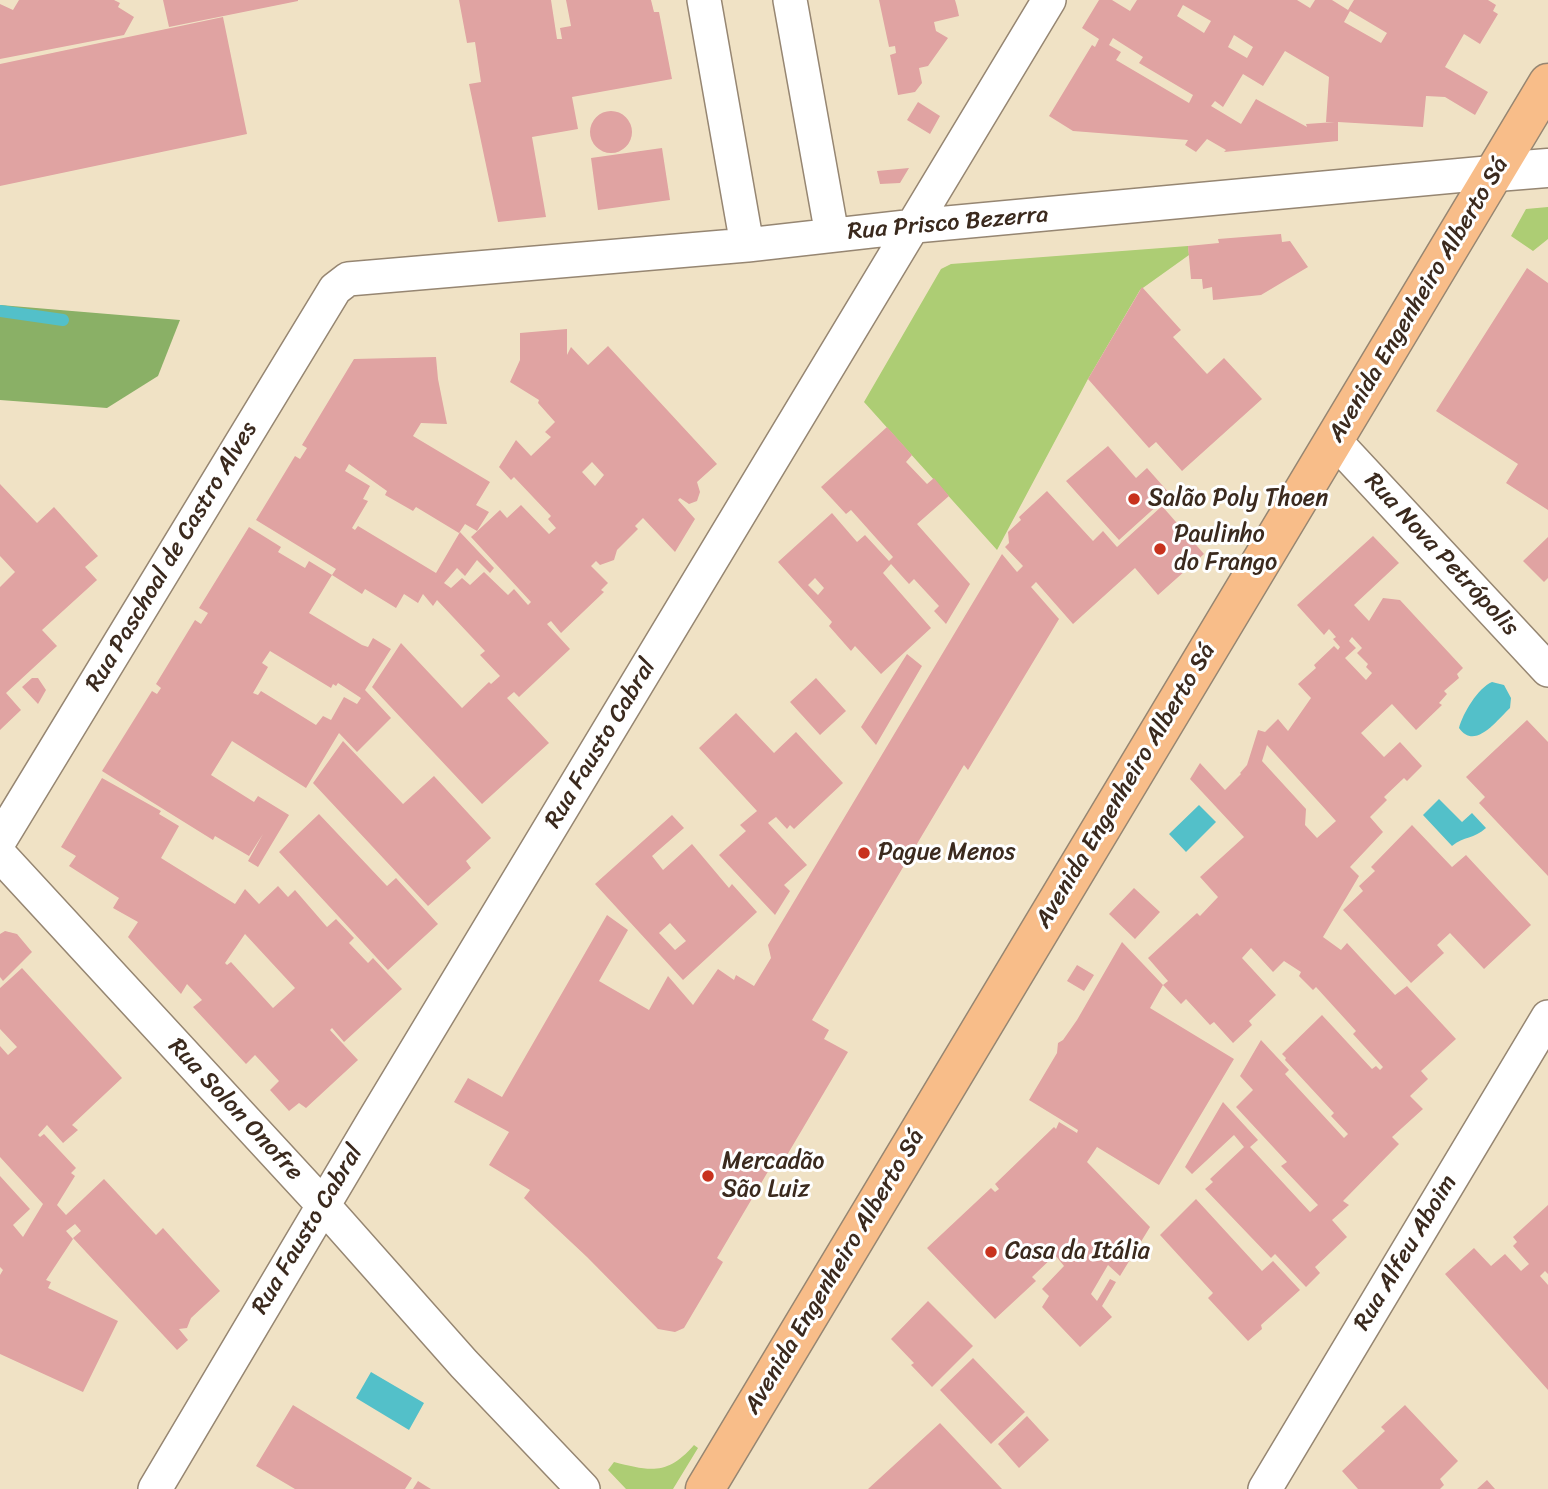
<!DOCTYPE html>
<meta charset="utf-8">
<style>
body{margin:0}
canvas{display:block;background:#f0e2c5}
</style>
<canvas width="1548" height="1489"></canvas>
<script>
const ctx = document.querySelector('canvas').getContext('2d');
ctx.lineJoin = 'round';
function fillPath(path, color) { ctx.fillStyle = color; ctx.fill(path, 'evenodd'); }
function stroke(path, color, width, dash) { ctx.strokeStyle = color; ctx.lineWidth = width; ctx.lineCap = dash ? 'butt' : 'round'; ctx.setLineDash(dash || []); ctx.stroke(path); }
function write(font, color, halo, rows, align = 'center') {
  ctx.font = font + ' Sriracha,sans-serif'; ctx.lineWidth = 6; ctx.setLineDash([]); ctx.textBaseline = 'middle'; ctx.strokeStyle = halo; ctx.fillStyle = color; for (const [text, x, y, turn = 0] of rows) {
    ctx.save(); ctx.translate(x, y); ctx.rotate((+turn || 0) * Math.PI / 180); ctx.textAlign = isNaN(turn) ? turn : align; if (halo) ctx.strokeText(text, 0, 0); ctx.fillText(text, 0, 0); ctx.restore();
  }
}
fillPath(new Path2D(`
 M1548,207V239L1533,251L1511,236L1526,209Z
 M1188,246L1189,255L1140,290L1088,379L997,550L864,402L941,269L951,264Z
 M694,1445L698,1448L673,1489H626L608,1470L614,1462C650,1471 667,1476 694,1445Z`), '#adcd74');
fillPath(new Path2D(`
 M0,305L180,320L158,376L107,408L0,400Z`), '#8ab066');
fillPath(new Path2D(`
 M1492,682L1504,685L1511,698L1510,708C1497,720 1475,751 1459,728C1463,713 1478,688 1492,682Z
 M1439,799L1462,822L1472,813L1486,828C1474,839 1464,836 1452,846L1423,815Z
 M1199,805L1216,822L1186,852L1169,834Z
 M371,1372L424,1403L409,1430L356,1398Z`), '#53c0c9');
stroke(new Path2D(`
 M0,311L63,320`), '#53c0c9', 12);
fillPath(new Path2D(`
 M19,0H114L120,3L118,7L134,17L124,35L0,59V4L13,10Z
 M163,0H298V1L169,27Z
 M459,0H551L557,39H562L560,28L571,26L566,0H651L654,12H659L672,79L572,97L578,129L532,137L546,217L498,222L469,84L481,82L475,42L467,43Z
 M879,0H955L957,7L959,16L934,22L936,31L948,38L928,66L919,68L922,83L915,92L898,95L890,55L896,53L895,46L889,47Z
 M1099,0H1112L1130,11L1137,0H1297L1310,8L1315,0H1332L1348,10L1354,0H1488L1496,5L1493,11L1498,14L1480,44L1464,34L1445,67L1488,92L1475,115L1445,97L1426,96L1423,127L1338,122V141L1224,152L1226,150L1207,139L1196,152L1185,145L1188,140L1073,131L1049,116L1092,45L1095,47L1099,39L1082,28ZM1183,5L1211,21L1204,33L1177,16ZM1350,11L1387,33L1381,43L1344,22ZM1234,35L1253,47L1247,58L1228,47ZM1113,38L1143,57L1139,63L1193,95L1189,103L1116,60L1121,52L1109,45ZM1285,51L1329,77L1326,122H1335L1306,124L1307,127L1256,99L1241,124L1211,106L1215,101L1223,107L1243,74L1263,86Z
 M223,17L247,134L0,186V64Z
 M918,102L940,116L930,134L907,120Z
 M590 132a21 21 0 1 1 42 0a21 21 0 1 1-42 0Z
 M662,148L670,200L598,210L591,158Z
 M909,168L900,183L880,184L877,171Z
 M1281,234L1282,242L1290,241L1308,267L1261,295L1213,300L1212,287L1203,289L1202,279H1191L1188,246L1219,243L1218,239Z
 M1527,268L1548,283V510L1506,483L1518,464L1436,411Z
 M1142,287L1181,330L1173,337L1207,374L1224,358L1262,399L1182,471L1156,442L1149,448L1088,379Z
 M567,329V355L571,347L588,365L608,346L717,464L697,482L700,492L697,501L689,504L680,498L678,500L695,519L675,552L643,518L635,526L638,529L617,550L614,560L600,565L596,561L591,566L608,583L601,590L604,592L561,633L551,621L547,624L570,649L519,697L514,692L507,698L549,743L482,804L372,687L401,643L462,708L489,682L491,684L500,676L480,655L485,651L437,600L433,606L423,594L418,603L404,594L396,608L365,589L362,594L332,575L309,613L362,645L368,647L373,638L391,649L365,690L391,718L357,752L339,733L306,788L232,741L211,775L254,802L258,796L289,815L258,867L248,861L263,834L249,856L215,836L213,840L102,771L152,691L157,694L161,688L156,684L195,620L201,624L208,613L199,608L249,527L281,547L278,552L305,568L309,561L332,575L336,569L256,520L295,456L300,459L307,448L302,445L354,359L436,357L438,379L447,424L421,423L413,436L490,482L476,505L489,512L477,531L465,524L459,533L416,507L413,511L385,495L387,491L349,464L345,471L370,486L363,499L368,501L352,528L355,530L358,526L436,573L460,532L494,568L490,573L477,560L465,576L457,568L444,583L451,588L462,578L470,585L484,572L508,595L514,589L528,605L531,602L471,537L500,510L507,518L521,505L549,534L556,528L548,519L551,516L514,477L511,480L499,467L516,440L531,456L551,437L545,432L555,422L538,403L539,400L510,382L520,360V333ZM592,462L604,475L595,486L582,472ZM270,651L331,688L333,684L336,686L338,683L361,698L357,704L344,697L331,720L323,716L316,725L261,691L258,695L253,693L268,667L262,663Z
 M887,427L912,455L906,462L927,484L934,478L949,496L917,524L970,584L946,624L934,611L939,606L914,579L909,584L891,564L883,573L931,628L881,674L855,646L851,651L829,626L832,622L778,562L832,513L857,542L865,535L889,561L893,557L851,510L846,514L821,487ZM815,578L824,588L818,595L808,585Z
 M1108,446L1136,478L1147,468L1170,494L1119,540L1066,481Z
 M0,484L37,523L54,507L98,556L85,567L97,580L42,630L57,646L6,693L21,710L0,730V587L15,572L0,556Z
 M1047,491L1093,541L1103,531L1117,547L1162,506L1204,554L1158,595L1135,568L1073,624L1036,582L1031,587L1059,619L968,770L964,765L812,1020L829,1030L824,1039L848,1052L780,1167L773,1163L717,1258L723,1262L684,1328L675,1332L658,1329L587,1257L524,1198L530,1190L489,1165L509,1132L454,1102L468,1078L502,1097L607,915L628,930L599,981L649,1010L668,976L693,1005L718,969L734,980L736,975L754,986L771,958L768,945L1002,554L1017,572L1023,566L1005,547L1009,543L1008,532L1021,520L1019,517Z
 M1373,536L1399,563L1354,605L1369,621L1383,598L1400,600L1463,668L1457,674L1459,678L1444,691L1447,694L1439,703L1442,705L1416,730L1392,704L1361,733L1384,757L1400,742L1422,766L1407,781L1404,778L1384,797L1387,800L1370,817L1383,832L1350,867L1359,876L1323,937L1341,950L1347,943L1395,995L1407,986L1456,1039L1421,1071L1428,1079L1410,1096L1423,1109L1392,1137L1399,1144L1343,1201L1349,1205L1332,1220L1347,1237L1315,1267L1320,1273L1306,1287L1275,1254L1271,1258L1205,1189L1213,1182L1210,1179L1244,1147L1234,1135L1192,1174L1185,1167L1223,1102L1258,1140L1250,1147L1310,1212L1318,1205L1281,1166L1287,1162L1236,1107L1253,1090L1240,1076L1261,1040L1289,1070L1285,1074L1344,1138L1348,1134L1331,1116L1334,1113L1285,1060L1286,1058L1282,1054L1322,1015L1372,1069L1376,1066L1380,1070L1383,1067L1353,1034L1356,1031L1316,987L1313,990L1299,976L1301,972L1284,961L1273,972L1251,948L1242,958L1276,995L1249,1021L1252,1025L1233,1043L1214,1022L1210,1025L1186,999L1181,1004L1163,985L1168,981L1148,958L1197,913L1200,916L1218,897L1200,877L1244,837L1190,779L1200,763L1225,790L1241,774L1240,773L1247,765L1258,730L1265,732L1278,719L1288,731L1311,698L1298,684L1316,668L1314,665L1334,646L1338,650L1340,647L1333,639L1336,637L1329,629L1324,635L1297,605ZM1352,637L1362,648L1357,653L1368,664L1366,667L1372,673L1366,680L1345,658L1356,648L1349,641ZM1267,745L1336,821L1317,838L1305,825L1306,809L1262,761Z
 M1548,537V578L1544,582L1523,561Z
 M907,654L922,666L876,745L861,727Z
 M32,678H38L46,690L38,704L22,687Z
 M816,678L846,711L820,735L790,702Z
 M736,713L774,753L796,732L843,783L794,829L790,825L787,829L776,817L768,823L807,865L784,885L790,891L775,915L719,855L746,831L740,825L757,811L699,748Z
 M1527,720L1548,742V876L1479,803L1485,797L1466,777Z
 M343,741L403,804L434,776L491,838L466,861L471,868L428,906L313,783Z
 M102,778L161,811L159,814L179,826L161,858L235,904L245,889L259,904L278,886L288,897L295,890L327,927L336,919L354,938L349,943L368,963L373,958L402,989L344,1042L332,1028L330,1030L358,1060L306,1108L299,1103L289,1111L270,1090L279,1081L255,1055L246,1064L193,1007L202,1000L187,984L181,994L128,937L138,922L113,908L119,898L69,866L76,856L61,847ZM245,934L295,988L273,1008L231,962L227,965L225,963Z
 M319,814L387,886L396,878L438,924L388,970L279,852Z
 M672,815L684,828L652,856L663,870L692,844L729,888L732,884L757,912L683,980L595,884ZM670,923L686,941L675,950L659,933Z
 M1412,825L1452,867L1466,855L1531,925L1484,969L1450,933L1437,945L1444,953L1411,983L1343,910L1363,891L1359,886L1375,871L1371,867Z
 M1134,888L1160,912L1135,939L1109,914Z
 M5,931L17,934L32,952L3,981L0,977V934Z
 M1122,942L1163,985L1150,1008L1234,1059L1159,1185L1097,1147L1087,1162L1150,1227L1120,1276L1108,1265L1091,1294L1097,1301L1110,1279L1116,1282L1102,1306L1112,1317L1080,1347L1042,1307L1049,1296L1042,1289L1064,1266L1055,1255L1032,1277L1036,1281L995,1319L927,1248L991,1188L995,1192L999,1189L995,1184L1054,1127L1056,1129L1059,1122L1077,1133L1078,1130L1029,1100L1057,1053L1058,1043L1063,1040L1077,1020Z
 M1077,965L1094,975L1084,991L1067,981Z
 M22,968L122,1078L72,1125L78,1130L63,1143L47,1125L38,1135L40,1137L44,1134L76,1168L71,1173L75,1176L57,1205L66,1215L104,1179L156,1235L163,1228L220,1291L191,1318L187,1328L179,1329L188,1340L177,1350L73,1238L81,1231L75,1224L66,1231L73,1239L46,1280L51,1282L48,1288L118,1321L83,1392L0,1354V1275L3,1270L0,1267V1176L30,1209L13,1225L23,1237L43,1204L0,1157V1046L8,1055L17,1047L0,1029V988Z
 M1196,1199L1262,1271L1273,1261L1300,1290L1261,1325L1262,1329L1248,1341L1208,1298L1213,1293L1160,1235Z
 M1548,1205V1274L1545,1271L1540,1276L1548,1285V1390L1445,1274L1474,1248L1491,1266L1505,1254L1521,1271L1529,1264L1513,1246L1517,1242L1513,1237Z
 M928,1301L973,1346L932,1387L911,1365L914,1363L891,1339Z
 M973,1358L1025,1412L991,1444L940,1390Z
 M293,1405L412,1478L405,1489H295L256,1466Z
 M1405,1405L1458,1461L1440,1479L1444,1485L1440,1489H1358L1342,1471L1385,1431L1381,1427Z
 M1027,1416L1049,1440L1019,1468L998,1444Z
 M940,1423L1002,1489H868Z
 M1487,1480L1495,1489H1477Z
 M418,1481L426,1486L431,1489H413Z`), '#e0a3a2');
const minor = new Path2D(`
 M704,0L747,245
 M790,0L832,235
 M1334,440L1548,670
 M0,840L335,289L348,279L747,245L915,226L1497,172
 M0,855L323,1205L464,1364L583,1489
 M155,1489L374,1120L1049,0
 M1265,1489L1548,1017`);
const tertiary = new Path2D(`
 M1497,172L1548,168`);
const primary = new Path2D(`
 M705,1489L1548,83`);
stroke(minor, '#968672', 36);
stroke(tertiary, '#968672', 41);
stroke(primary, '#968672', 41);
stroke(minor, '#fff', 33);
stroke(tertiary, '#fff', 38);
stroke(primary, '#f8bd89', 38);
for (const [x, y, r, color] of [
 [1134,499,7,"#c8321e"],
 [1160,549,7,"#c8321e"],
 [864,853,7,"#c8321e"],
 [708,1176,7,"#c8321e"],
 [991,1252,7,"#c8321e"]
]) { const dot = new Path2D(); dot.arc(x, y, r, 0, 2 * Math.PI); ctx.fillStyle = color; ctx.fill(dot); stroke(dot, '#fff', 2.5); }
write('24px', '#3b2a1e', '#fff', [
 ["Rua Prisco Bezerra",948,224,-5],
 ["Avenida Engenheiro Alberto Sá",1419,300,-59],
 ["Rua Nova Petrópolis",1441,555,47],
 ["Rua Paschoal de Castro Alves",172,557,-59],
 ["Rua Fausto Cabral",601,744,-59],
 ["Avenida Engenheiro Alberto Sá",1126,786,-59],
 ["Rua Solon Onofre",235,1110,47],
 ["Rua Fausto Cabral",308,1230,-59],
 ["Rua Alfeu Aboim",1406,1253,-59],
 ["Avenida Engenheiro Alberto Sá",835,1272,-59]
]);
write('24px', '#3b2a1e', '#fff', [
 ["Salão Poly Thoen",1148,499],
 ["Paulinho",1174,535],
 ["do Frango",1174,563],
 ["Pague Menos",878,853],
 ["Mercadão",722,1162],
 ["São Luiz",722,1190],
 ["Casa da Itália",1005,1252]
], 'left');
</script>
